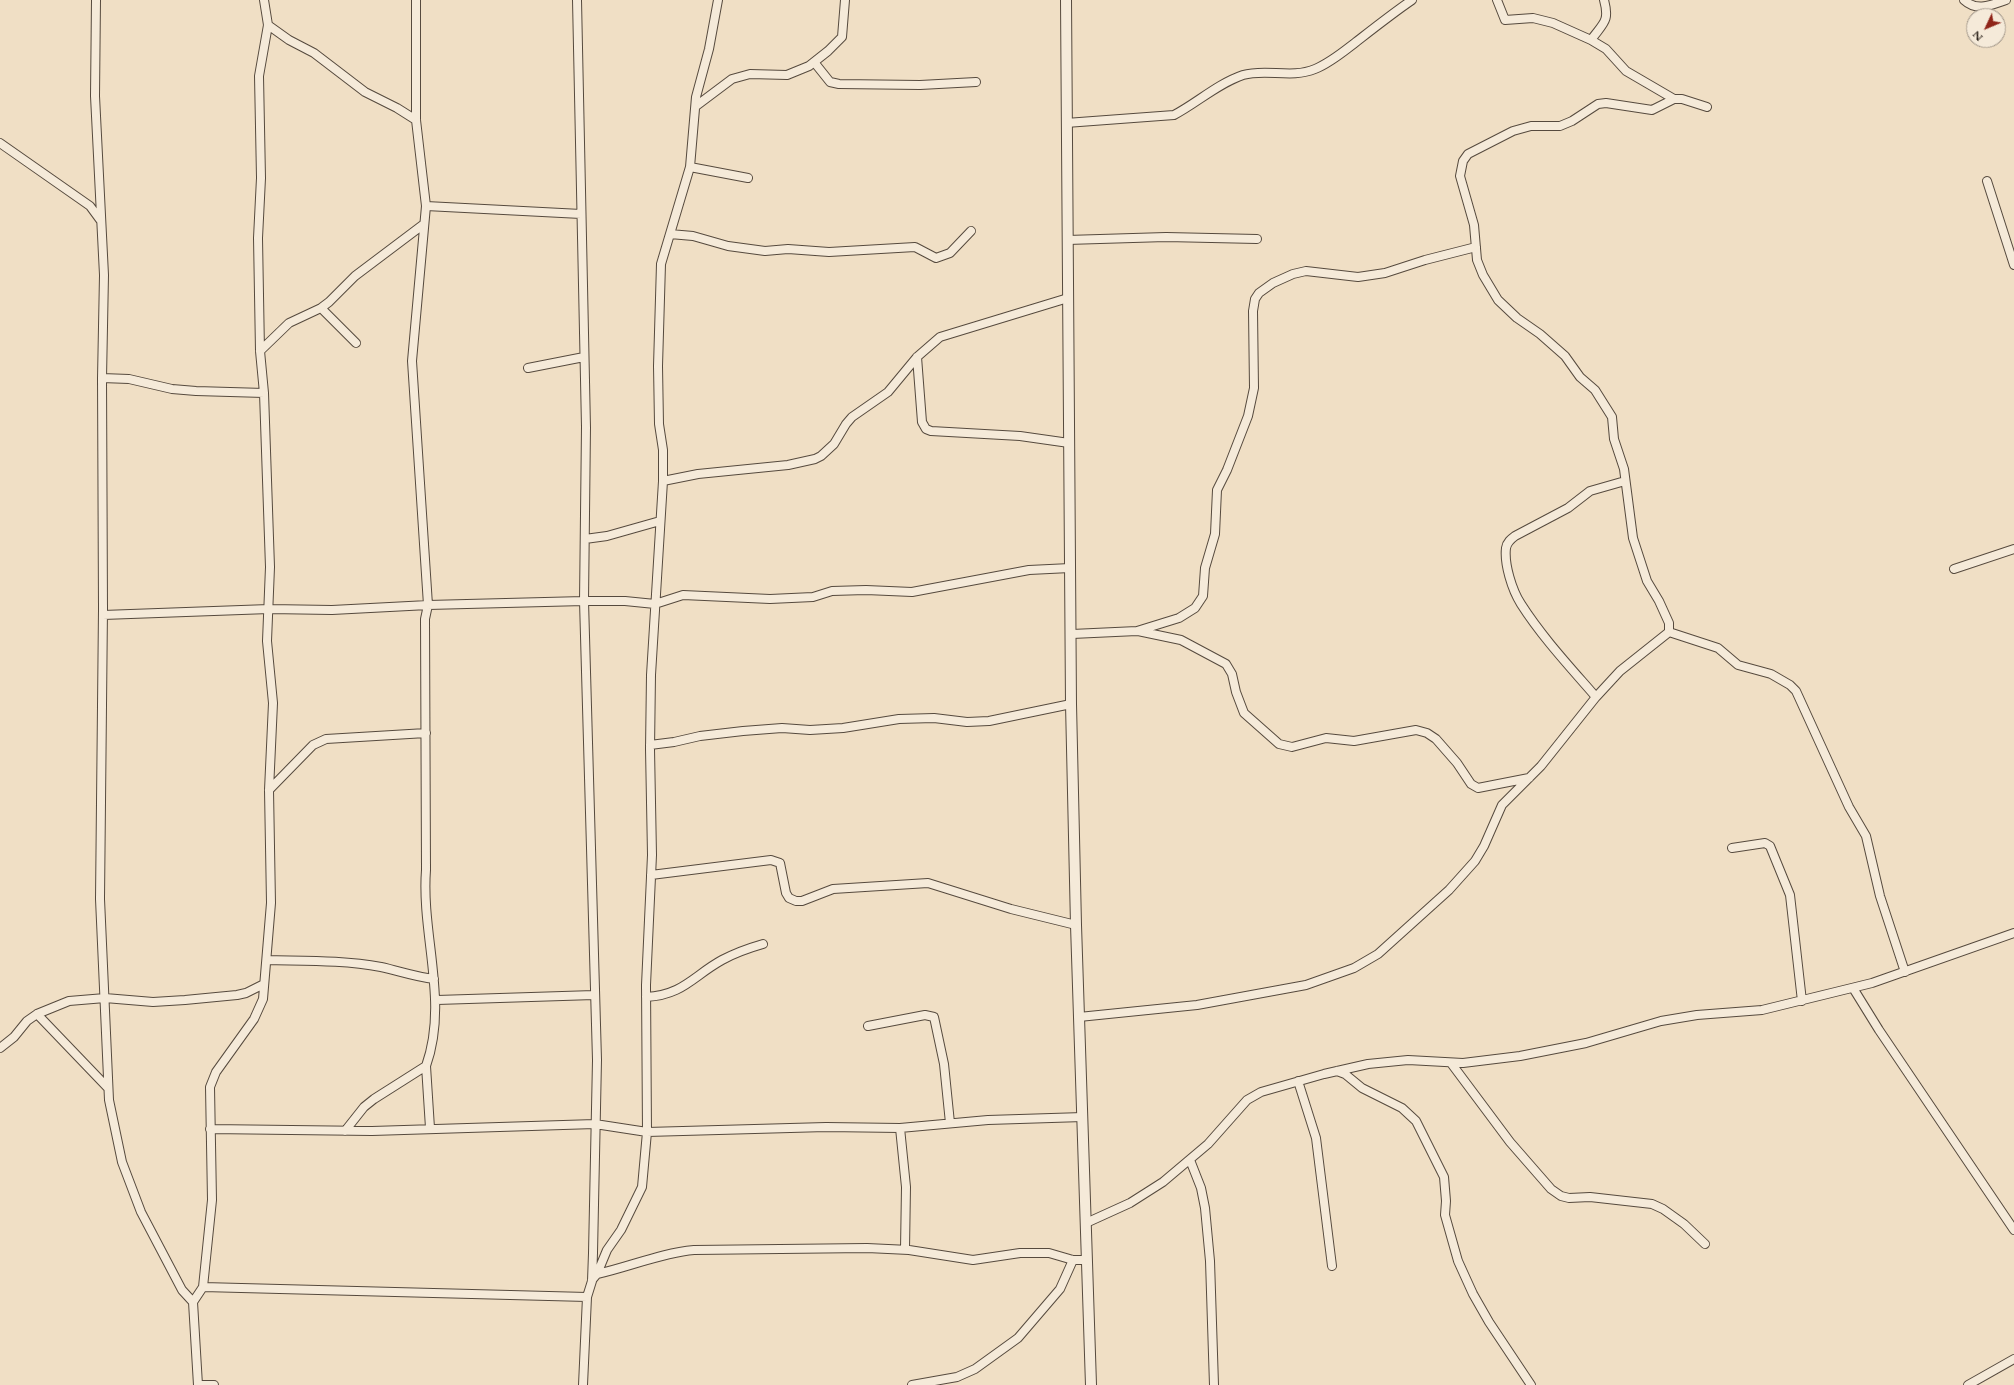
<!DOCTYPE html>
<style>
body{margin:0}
#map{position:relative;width:2014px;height:1385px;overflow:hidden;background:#f0dfc5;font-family:Cardo,serif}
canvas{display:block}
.north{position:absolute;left:1966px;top:8px;width:40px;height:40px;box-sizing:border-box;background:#f5ead9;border:1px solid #a19689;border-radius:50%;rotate:226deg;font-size:11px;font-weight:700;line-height:16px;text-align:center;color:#221911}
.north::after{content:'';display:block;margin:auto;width:14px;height:18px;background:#8f2418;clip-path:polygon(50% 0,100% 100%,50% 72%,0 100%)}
</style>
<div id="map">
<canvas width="2014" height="1385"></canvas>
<div class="north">N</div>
</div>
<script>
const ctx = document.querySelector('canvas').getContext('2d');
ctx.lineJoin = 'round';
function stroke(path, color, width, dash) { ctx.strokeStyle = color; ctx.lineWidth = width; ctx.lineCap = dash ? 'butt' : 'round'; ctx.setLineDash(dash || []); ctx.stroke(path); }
const minor = new Path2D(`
 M96,0L95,96L104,275L102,378L103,609L100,899L109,1100L122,1162L141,1212L182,1290L193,1302
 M577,0L586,427L584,601L597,1060L593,1253L592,1281L587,1297L583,1385
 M1497,0L1505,20L1533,18L1553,23L1591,40L1606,49L1626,71L1674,99H1682L1707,107
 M1964,0C1977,12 1991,5 2006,0
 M268,25L289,40L314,53L365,92L397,108L416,120
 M1591,40C1603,23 1610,22 1604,0
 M814,62L830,82L839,84L920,85L976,82
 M696,106L732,79L750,74L787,75L809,66L828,51L842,37L845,0
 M1066,123L1174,115C1197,103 1217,84 1243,75C1266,68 1291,79 1315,69C1330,63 1343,52 1356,42C1374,28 1393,13 1412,0
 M0,143L90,206L101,221
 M690,167L748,178
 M1987,181L2014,265
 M426,206L581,214
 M670,234L693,236L728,246L765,251L788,249L829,252L915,247L936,258L950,253L971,231
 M1067,240L1166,237L1257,239
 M321,308L356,343
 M260,351L289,323L321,308L329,302L355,276L424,224
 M917,357L922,422L926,429L931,431L1020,436L1069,443
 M528,368L584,357
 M102,378L129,379L172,389L196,391L264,393
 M663,481L698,474L788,465L815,459L821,456L834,444L846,424L852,417L888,392L917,357L940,337L1068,298
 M585,539L607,536L660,521
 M1954,569L2014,549
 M103,615L269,609L332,610L428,605L412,361L426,206L416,120V0
 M1138,631L1181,640L1226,664L1232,674L1236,692L1244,713L1279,744L1292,747L1326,738L1354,741L1416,730L1427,733L1436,739L1457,763L1471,784L1478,788L1529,778
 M1669,632L1718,648L1738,665L1771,674L1790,685L1796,691L1849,807L1866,836L1880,896L1905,972
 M1072,634L1137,631L1179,618L1195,608L1203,596L1205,568L1215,534L1217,490L1227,470L1248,416L1254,388L1253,311L1255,299L1259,293L1273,283L1293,274L1306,271L1358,277L1385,273L1425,260L1476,247
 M1596,697C1570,667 1542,637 1521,604C1512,590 1504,564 1506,548C1507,542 1511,539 1515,536L1568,508L1590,491L1625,481
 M650,745L674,742L700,736L743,731L782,728L810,730L843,728L899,719L934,718L967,722L989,721L1071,704
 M269,790L313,745L326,739L426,733
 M1732,848L1765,843L1770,846L1790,895L1802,1001
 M651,875L771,860L780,863L786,893L789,898L796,901H802L833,889L928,883L1011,909L1076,925
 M267,960C305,961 343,960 381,967C399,971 416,977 434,979
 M1853,988L1879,1030L2014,1230
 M646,997C683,995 693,976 722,960C735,953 749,948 763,944
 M437,1000L594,995
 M37,1014L108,1088
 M1079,1017L1197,1005L1306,985L1354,968L1378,954L1449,890L1475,861L1484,846L1502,805L1541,766L1596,697L1620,671L1669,632V623L1659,601L1647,581L1633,538L1624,469L1614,439L1612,417L1595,390L1580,377L1565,356L1540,334L1517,318L1498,300L1483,275L1477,260L1474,225L1460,176L1463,161L1468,154L1513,131L1531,126H1560L1572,121L1598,104L1606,103L1652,110L1674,99
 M868,1026L925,1015L934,1017L944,1064L950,1123
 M0,1048L14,1037L27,1021L37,1014L69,1001L105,998L153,1002L185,1000L237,995L246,993L264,984
 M1451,1063L1510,1142L1551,1189L1561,1196L1569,1198L1590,1197L1652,1204L1663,1209L1684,1224L1705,1244
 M426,1066L430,1128
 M1337,1071L1345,1074L1362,1088L1402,1108L1416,1121L1444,1177L1446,1201L1445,1215L1458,1261L1473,1294L1489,1322L1531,1385
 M1298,1081L1316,1138L1332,1266
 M900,1128L906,1187L905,1249
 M210,1129L372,1131L595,1124L647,1132L826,1127L900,1128L988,1120L1083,1117
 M345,1131L364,1107L374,1099L426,1066C449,1002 421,935 426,870L425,619L428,605L584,601H625L655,604L683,595L770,599L813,597L832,591L866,590L912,592L1029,570L1070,568
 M1190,1160L1201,1188L1205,1208L1210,1261L1214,1385
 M1086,1223L1130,1203L1163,1182L1208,1144L1247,1100L1261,1092L1324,1074L1368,1064L1408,1060L1463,1063L1520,1056L1586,1043L1661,1021L1697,1015L1762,1010L1872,983L2014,933
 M597,1274C629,1267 661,1253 694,1250L867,1248L909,1250L973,1260L1020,1253H1049L1073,1260H1086
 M592,1280L597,1274L607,1250L621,1230L642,1187L647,1132L646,985L652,855L650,749L651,675L663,481V450L659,424L658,366L661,264L690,167L696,97L709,49L718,0
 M203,1287L212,1200L210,1087L216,1072L254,1019L263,999L271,903L269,790L273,703L267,641L270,567L264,393L260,351L258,238L261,178L259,76L268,25L264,0
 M198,1385L193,1302L203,1287L587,1297
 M198,1385H214
 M912,1385L957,1377L975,1369L1018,1338L1060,1289L1073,1260
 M1968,1385L2014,1359`);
const tertiary = new Path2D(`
 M1066,0L1071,704L1076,925L1091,1385`);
stroke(minor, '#564a3e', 10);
stroke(tertiary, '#564a3e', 12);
stroke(minor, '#f5ead9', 8);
stroke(tertiary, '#f5ead9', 10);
</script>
